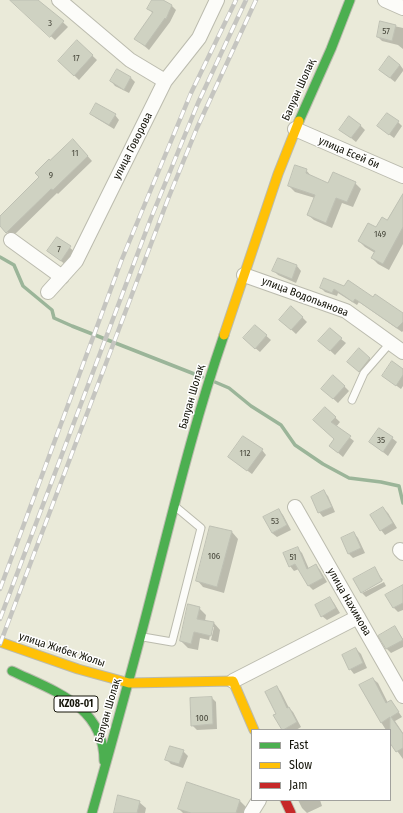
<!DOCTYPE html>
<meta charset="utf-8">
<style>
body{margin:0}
#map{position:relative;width:403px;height:813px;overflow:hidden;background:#eaead9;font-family:"Fira Sans Condensed",sans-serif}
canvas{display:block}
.legend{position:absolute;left:251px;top:729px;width:140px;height:72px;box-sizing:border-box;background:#fff;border:1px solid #a1a19d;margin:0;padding:5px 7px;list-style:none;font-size:12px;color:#141409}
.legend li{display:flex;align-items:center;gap:8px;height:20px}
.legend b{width:20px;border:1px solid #a1a19d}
</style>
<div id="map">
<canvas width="403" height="813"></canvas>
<ul class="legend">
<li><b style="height:5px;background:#4caf50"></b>Fast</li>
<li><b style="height:5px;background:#ffc107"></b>Slow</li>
<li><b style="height:5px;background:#c62828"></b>Jam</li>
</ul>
</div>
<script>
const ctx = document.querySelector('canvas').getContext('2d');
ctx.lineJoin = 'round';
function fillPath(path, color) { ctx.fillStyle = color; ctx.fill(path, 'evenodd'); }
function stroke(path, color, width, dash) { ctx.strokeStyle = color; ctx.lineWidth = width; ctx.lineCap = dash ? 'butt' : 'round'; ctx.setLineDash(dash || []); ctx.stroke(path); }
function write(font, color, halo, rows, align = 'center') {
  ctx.font = font + ' "Fira Sans Condensed",sans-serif'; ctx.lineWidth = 3; ctx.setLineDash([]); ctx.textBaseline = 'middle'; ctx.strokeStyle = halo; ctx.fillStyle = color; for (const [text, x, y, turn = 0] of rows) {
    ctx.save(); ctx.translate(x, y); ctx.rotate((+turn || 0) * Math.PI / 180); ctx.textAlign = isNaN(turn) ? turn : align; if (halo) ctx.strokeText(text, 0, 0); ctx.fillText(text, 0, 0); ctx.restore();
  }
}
fillPath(new Path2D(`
 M12,0H37L51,11L68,27L55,40Z
 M153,0H160L172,6L176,10L170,22L149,50L135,38L153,14L149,9Z
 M381,23L403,28V49L398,45L382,41L378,37Z
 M78,42L97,60L79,80L59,61Z
 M400,65L403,69V71L395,82L380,70Z
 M117,70L131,78L135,82L129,93L115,86L111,81Z
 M91,114L115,115L119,120L114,129L96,118Z
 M398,122L402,126L394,138L378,126Z
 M360,125L365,130L356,142L341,130Z
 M78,145L92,161L58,194L57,193L12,237L0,225V218L41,178L50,162Z
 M306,170L312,177L329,184L355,183L361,189L353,207L342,203L332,228L314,220L308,215L315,198L295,192L289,186Z
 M403,196V244L389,270L378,264L372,258L375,253L365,247L359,241L387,221Z
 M58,238L75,252L66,265L48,251Z
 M278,259L297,266L301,271L296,283L278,275L274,271Z
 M324,279L373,299L403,315V331L402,332L359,302L357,305L338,293L337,296L325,292L321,288Z
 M302,317L307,322L296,334L285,324Z
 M255,326L271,340L260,352L249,343Z
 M341,339L346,343L335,355L324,345Z
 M359,350L374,363L364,376L353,366Z
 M403,370V386L401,389L383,376Z
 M344,386L349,391L338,403L327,393Z
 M325,408L340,422L336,427L354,441L343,457L330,446L335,439Z
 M392,438L397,442L388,456L370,442Z
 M262,450L266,455L252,474L234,461Z
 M324,492L328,496L335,512L323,517L319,512Z
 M383,508L388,513L397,528L385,535L381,530Z
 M279,510L283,515L291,530L277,537L272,533Z
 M232,532L238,539L224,593L203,587L197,580Z
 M354,533L358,538L365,553L353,558L349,554Z
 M298,549L302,553L309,569L316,565L320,570L327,582L313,590L309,586L299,569L294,571L290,566Z
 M374,569L383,580L361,592Z
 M384,582L386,586L366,597L362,593Z
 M403,586V610L398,612L394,608L387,595Z
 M329,598L334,603L340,613L327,620L322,616Z
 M199,608L206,615L205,621L214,623L220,630L218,642L211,640L214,627H212L209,640L200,638L198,650L188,648L181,641Z
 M395,628L403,639V647L391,653L387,649L380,636Z
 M356,649L361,654L367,668L354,674L350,669Z
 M373,679L378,683L388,703L391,701L402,717L395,721L403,733V759L390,741V730H386L374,711L360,686Z
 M277,687L281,692L289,708L293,712L301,727L296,730H283L277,714Z
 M212,698L216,702L217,729L197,730L192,725Z
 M183,751L188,756L183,768L171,764L166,759Z
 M187,784L240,801L247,808L245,813H183L179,809Z
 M298,800H320L322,806L307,813L302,808Z
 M139,802L146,808L145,813H115Z`), '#0003');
stroke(new Path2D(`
 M0,257L14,265L23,286L52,310L54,318L72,326L202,377
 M215,382L229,388L251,406L281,425L295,445L323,464L349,478L381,482L399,486L403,503`), '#9bb599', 3.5);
const building = new Path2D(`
 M10,0H38L64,21L50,37Z
 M152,0H163L172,5L166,19L165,18L145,46L134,39L153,12L147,9Z
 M380,21L396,25L392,41L377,37Z
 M77,40L93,55L74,76L58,61Z
 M389,56L400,65L390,78L379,70Z
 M117,69L131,77L124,90L110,81Z
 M96,103L116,114L109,125L90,114Z
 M387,113L399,121L389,135L377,126Z
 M349,116L361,125L351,138L339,130Z
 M73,139L88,156L53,190L51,189L6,233L0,226V216L39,177L35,173L49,159L50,160Z
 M295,165L307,169L306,173L328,183L333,172L356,182L347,202L336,198L326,223L307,215L315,195L288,186Z
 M403,194V227L383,264L371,258L375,251L358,241L368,223L376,227L382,217L387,220Z
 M57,237L71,246L61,261L47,251Z
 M278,258L297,265L292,279L272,271Z
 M324,278L344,286L348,280L373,297L375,294L403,313V322L397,328L355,299L353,302L334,289L332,293L320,288Z
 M291,306L303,317L291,330L279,320Z
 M255,325L267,335L255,349L243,338Z
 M330,328L342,338L330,351L318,341Z
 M359,348L370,358L359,372L347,362Z
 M392,361L403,369V375L396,386L382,376Z
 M333,375L345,386L333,399L321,389Z
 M325,407L336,417L331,422L351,436L338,453L329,446L334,439L313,420Z
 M379,428L393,437L383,452L369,442Z
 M243,436L263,449L247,471L228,457Z
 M324,490L332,507L318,513L311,497Z
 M383,507L393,523L380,531L370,515Z
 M279,509L287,525L272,533L263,517Z
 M210,526L232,531L217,587L196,581Z
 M354,532L361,548L348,554L341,538Z
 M298,547L307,569L316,564L323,578L308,586L295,564L289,567L283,553Z
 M375,567L382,581L361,593L353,579Z
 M403,585V603L393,608L385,595Z
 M330,597L336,608L321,617L315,605Z
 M188,604L200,607L197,619L214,622L211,636L194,632L191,644L180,641Z
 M395,626L403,640L386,649L378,636Z
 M356,648L363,663L349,670L342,655Z
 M373,678L386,703L391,700L399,712L391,717L403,734V748L396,752L390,743V717L381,723L359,685Z
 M277,686L287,708L289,707L297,722L283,730H282L273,715L276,714L265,692Z
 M212,697L213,724L191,726L190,698Z
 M170,746L184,750L179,764L165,760Z
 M187,782L240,800L236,813H191L178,809Z
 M118,795L140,801L137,813H114Z`);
fillPath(building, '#cfd2c2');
stroke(building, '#bec0b3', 1);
const lane = new Path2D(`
 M352,400L364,373L391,342
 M143,637L172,642L201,528L177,508`);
const street = new Path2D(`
 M59,0L130,60L165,81
 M385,0L403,8
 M295,129L403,176
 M11,240L62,277
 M244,275L346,311L403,352
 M48,292L76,261L165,81L199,38L217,0
 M295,507L403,696
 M400,550L403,553
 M233,681L358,617
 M251,813L259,800`);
const fast = new Path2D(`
 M299,121L331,49L350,0
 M12,671C54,691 104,706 104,761
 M92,813C112,742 132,671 150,600C173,511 194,422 224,335`);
const slow = new Path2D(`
 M224,335L278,174L299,121
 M0,642L78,669L129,683
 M129,683L233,681L254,730`);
const jam = new Path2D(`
 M285,800L291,813`);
stroke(lane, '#bbbbae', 9);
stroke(street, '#bbbbae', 16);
stroke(fast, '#bbbbae', 11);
stroke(slow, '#bbbbae', 11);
stroke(jam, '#bbbbae', 11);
stroke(lane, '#fcfcf9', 7);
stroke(street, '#fcfcf9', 14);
stroke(fast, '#4caf50', 9);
stroke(slow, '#ffc107', 9);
stroke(jam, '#c62828', 9);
const rail = new Path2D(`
 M0,589L122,259L191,93L236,0
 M0,619L151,218L198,103L246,0
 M0,644L168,199L197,128L256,0`);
stroke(rail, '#c5c5c0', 4.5);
stroke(rail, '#fff', 3, [9]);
write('9px', '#46463a', null, [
 ["3",50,23],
 ["57",386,31],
 ["17",76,58],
 ["11",75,153],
 ["9",51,175],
 ["149",380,234],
 ["7",59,249],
 ["35",381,440],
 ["112",245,453],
 ["53",275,521],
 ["106",214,556],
 ["51",293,557],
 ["100",202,718]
]);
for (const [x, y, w] of [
 [76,704,44]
]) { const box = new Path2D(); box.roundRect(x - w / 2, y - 8, w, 16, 3); ctx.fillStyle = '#fff'; ctx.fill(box); stroke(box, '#141409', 1); }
write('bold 10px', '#141409', null, [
 ["KZ08-01",76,704]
]);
write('11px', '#141409', '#fff', [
 ["Балуан Шолақ",299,90,-66],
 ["улица Говорова",133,146,-63],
 ["улица Есей би",349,153,23],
 ["улица Водопьянова",305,297,21],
 ["Балуан Шолақ",192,397,-74],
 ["улица Нахимова",349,602,60],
 ["улица Жибек Жолы",62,650,18],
 ["Балуан Шолақ",108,711,-74]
]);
</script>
